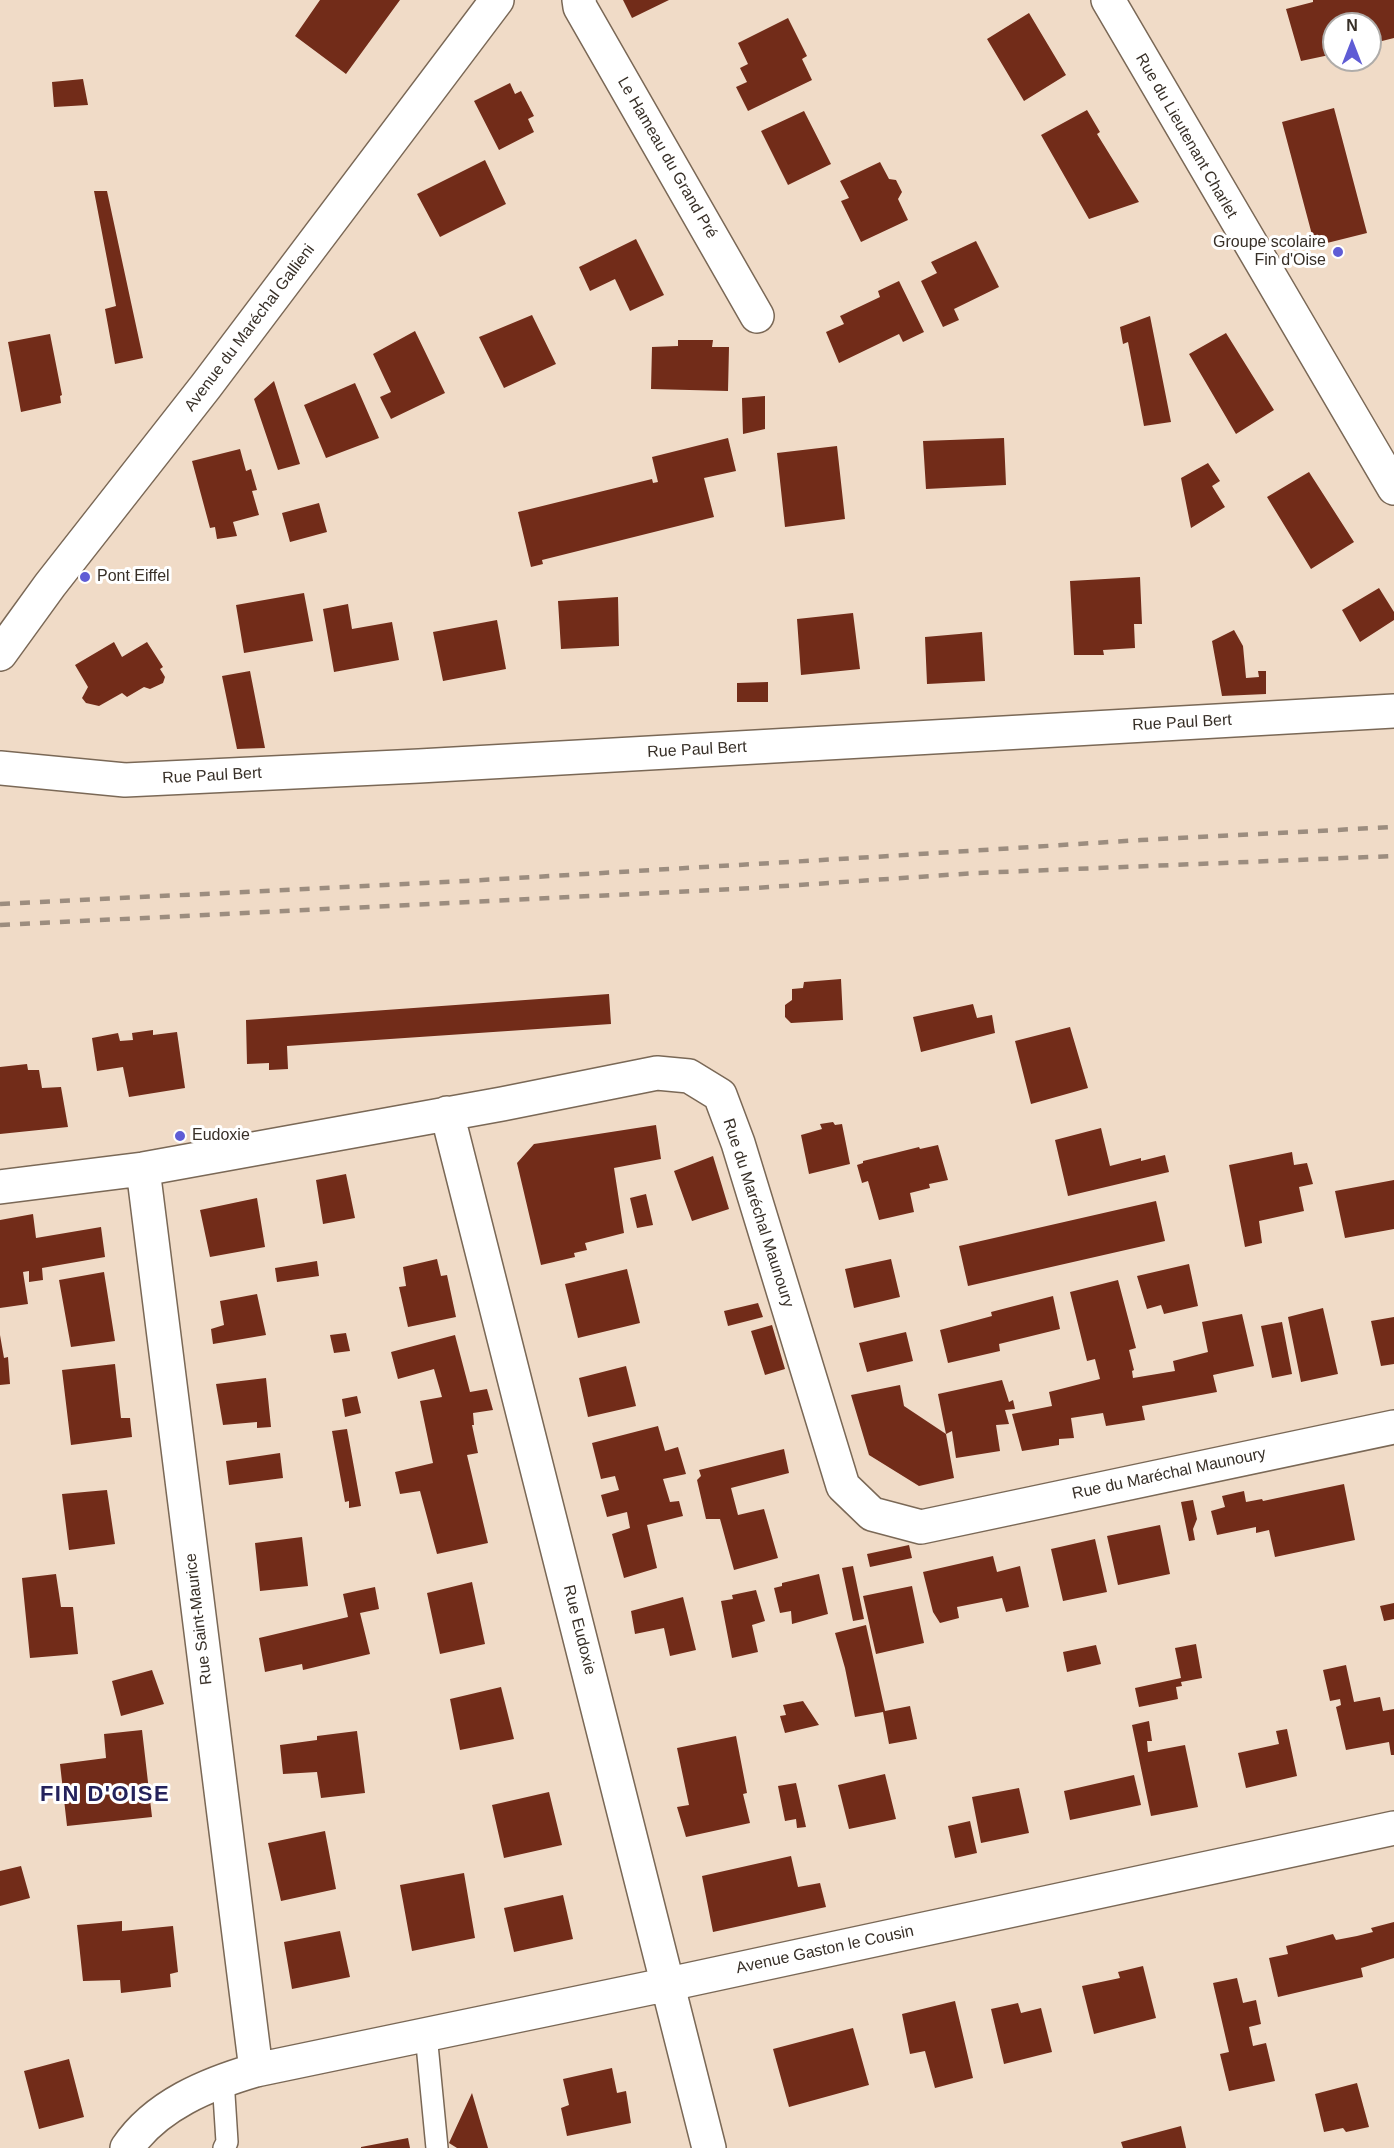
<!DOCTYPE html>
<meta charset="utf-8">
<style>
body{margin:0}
#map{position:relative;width:1394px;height:2148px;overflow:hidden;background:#f0dbc7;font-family:Helvetica,sans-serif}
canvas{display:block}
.north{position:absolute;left:1322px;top:12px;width:60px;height:60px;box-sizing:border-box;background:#fff;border:2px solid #afaca9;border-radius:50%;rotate:0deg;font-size:16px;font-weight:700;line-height:24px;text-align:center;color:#372f27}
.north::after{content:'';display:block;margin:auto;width:21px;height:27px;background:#5f5cd5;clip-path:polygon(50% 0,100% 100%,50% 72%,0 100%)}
</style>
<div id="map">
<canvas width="1394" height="2148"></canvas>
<div class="north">N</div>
</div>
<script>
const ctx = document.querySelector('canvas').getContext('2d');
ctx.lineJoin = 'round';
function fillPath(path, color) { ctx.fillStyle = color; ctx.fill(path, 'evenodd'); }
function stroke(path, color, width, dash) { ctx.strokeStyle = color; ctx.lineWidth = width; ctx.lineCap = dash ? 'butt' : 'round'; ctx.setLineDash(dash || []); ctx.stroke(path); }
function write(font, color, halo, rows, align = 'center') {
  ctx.font = font + ' Helvetica,sans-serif'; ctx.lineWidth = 6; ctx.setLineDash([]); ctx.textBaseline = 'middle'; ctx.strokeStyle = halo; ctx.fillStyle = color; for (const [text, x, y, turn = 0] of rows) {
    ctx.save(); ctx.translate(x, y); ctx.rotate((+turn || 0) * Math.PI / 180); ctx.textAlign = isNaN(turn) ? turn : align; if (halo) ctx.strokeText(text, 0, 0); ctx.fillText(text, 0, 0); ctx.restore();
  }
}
fillPath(new Path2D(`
 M320,0H400L346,74L295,36Z
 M623,0H669L632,18Z
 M1313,0H1394V38L1370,44V24H1334V54L1301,61L1286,9L1313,2Z
 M1029,13L1066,75L1024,101L987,39Z
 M788,18L807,56L802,59L812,80L748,111L736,87L747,82L740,68L748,64L738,43Z
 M83,79L88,105L54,107L52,82Z
 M510,83L515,94L521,91L534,116L528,119L534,132L499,150L474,101Z
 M1334,108L1367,233L1315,246L1282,122Z
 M1087,110L1100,132L1097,134L1139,202L1089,219L1041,135Z
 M804,111L831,164L788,185L761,131Z
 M485,160L506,204L440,237L417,194Z
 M880,162L889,179L896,180L902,192L898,199L908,220L861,242L841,201L849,198L840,181Z
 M94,191H107L143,358L115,364L105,309L116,306Z
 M636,239L664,295L630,311L615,279L590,291L579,267Z
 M976,241L999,287L954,309L959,320L943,327L921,281L937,273L931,262Z
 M899,281L924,332L903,342L899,334L839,363L826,332L844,324L840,316L880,297L878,291Z
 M532,315L556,364L504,388L479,337Z
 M1150,316L1171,422L1144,426L1128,342L1123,344L1120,327Z
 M415,331L445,393L391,419L380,397L391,392L373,354Z
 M1226,333L1274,410L1236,434L1189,354Z
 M50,334L62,395L60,396L61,403L21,412L8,342Z
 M678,340H713L712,347H729L728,391L651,389L652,347L678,346Z
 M274,381L300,464L278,470L254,399Z
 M355,383L379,438L326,458L304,405Z
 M765,396V429L743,434L742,398Z
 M728,438L736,471L704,478L714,517L542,560L543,564L531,567L518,512L652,479L653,483L658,482L652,457Z
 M1004,438L1006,485L926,489L923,441Z
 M837,446L845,519L785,527L777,453Z
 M240,449L246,471L251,469L257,490L252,491L259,515L233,522L237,536L217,539L215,527L210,528L192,461Z
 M1208,463L1220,481L1212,486L1225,507L1191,528L1181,478Z
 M1309,472L1354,542L1311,569L1267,497Z
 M319,503L327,532L290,542L282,513Z
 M1140,577L1142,624H1134L1135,648L1103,650L1104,655H1074L1070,581Z
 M1379,588L1394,612V620L1360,642L1342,610Z
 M304,593L313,641L244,653L236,605Z
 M618,597L619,646L561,649L558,601Z
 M348,604L352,629L392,622L399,660L334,672L323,609Z
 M853,613L860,669L801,675L797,619Z
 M497,620L506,669L443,681L433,632Z
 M1234,630L1243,646L1246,678L1259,677L1258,671H1266V694L1222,696L1212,641Z
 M982,632L985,681L927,684L925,637Z
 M114,642L122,657L147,642L163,667L160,669L165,677L163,683L150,689L144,687L127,697L122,693L99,706L86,703L82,698L88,687L75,665Z
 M250,671L265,748L237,749L222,676Z
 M768,682V702H737V683Z
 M841,979L843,1020L791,1023L785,1017V1005L792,1000V989L803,988L804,982Z
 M609,994L611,1024L287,1046L288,1069L269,1070V1063L247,1064L246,1020Z
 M973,1004L977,1018L992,1015L995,1033L921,1052L913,1017Z
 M1070,1027L1088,1088L1031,1104L1015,1041Z
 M153,1030V1035L177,1032L185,1088L129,1097L123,1067L97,1071L92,1038L118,1033L120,1041L133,1040L132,1033Z
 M27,1064L28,1070H39L42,1088L61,1087L68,1127L0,1134V1067Z
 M833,1122L835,1125L842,1124L850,1164L809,1174L801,1135L822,1129L820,1124Z
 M656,1125L661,1159L614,1168L624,1233L585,1243L587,1250L574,1253L575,1257L541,1265L517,1163L534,1144Z
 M1101,1128L1110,1166L1141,1158V1161L1165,1155L1169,1172L1068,1196L1055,1140Z
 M938,1145L948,1180L929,1184L930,1188L910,1193L914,1212L879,1220L868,1181L862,1183L857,1165L863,1163V1161L919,1147L920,1149Z
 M1292,1152L1294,1165L1307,1163L1313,1184L1299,1187L1304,1211L1259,1221L1262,1243L1245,1247L1229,1165Z
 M713,1156L729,1209L692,1221L674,1171Z
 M346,1174L355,1218L323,1224L316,1180Z
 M1394,1180V1229L1345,1238L1335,1191Z
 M646,1194L653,1225L637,1228L630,1198Z
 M257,1198L265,1247L210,1257L200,1210Z
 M1156,1201L1165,1241L968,1286L959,1246Z
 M33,1214L36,1238L101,1227L105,1257L42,1268L43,1280L29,1282V1271L23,1272L28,1304L0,1308V1220Z
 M437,1259L441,1276L447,1275L456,1317L408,1327L399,1287L406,1286L403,1267Z
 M891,1259L900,1297L854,1308L845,1269Z
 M317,1261L319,1276L277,1282L275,1268Z
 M1189,1264L1198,1306L1164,1314L1161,1305L1147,1309L1137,1276Z
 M627,1269L640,1323L578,1338L565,1284Z
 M104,1272L115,1341L71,1347L59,1280Z
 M1118,1280L1136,1348L1129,1350L1134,1370L1132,1371L1133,1378L1175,1371L1173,1361L1208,1352L1202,1322L1242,1314L1254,1366L1213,1375L1217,1392L1142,1406L1145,1420L1106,1426L1103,1413L1071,1418L1074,1438L1059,1439V1445L1022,1451L1012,1414L1052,1406L1049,1392L1100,1379L1095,1359L1087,1361L1070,1292Z
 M257,1294L266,1335L213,1344L211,1329L224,1325L220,1301Z
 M1053,1296L1060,1329L999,1344L1000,1351L948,1363L940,1330L992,1316L991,1312Z
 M758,1303L763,1317L728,1326L724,1311Z
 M1323,1308L1338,1374L1301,1382L1288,1317Z
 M1394,1317V1364L1381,1366L1371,1321Z
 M1282,1322L1292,1374L1272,1378L1261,1326Z
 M772,1325L785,1369L765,1375L751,1331Z
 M906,1332L913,1361L867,1372L859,1343Z
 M346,1333L350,1351L334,1353L330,1335Z
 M0,1335L4,1358L8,1357L10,1384L0,1385Z
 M455,1335L470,1392L487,1389L493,1410L473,1413L474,1425H472L478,1453L467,1455L488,1543L437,1554L420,1491L400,1494L395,1472L433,1463L420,1401L442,1397L434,1369L398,1379L391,1352Z
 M115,1364L121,1418H130L132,1437L71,1445L62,1370Z
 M626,1366L636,1406L588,1417L579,1378Z
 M266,1378L271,1427L257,1428V1422L223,1425L216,1384Z
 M1002,1380L1009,1402L1013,1400L1015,1409L1005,1410L1009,1424L996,1425L1000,1451L956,1458L952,1431L946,1434L954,1478L919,1486L869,1455L851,1395L900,1385L904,1406L946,1434L938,1394Z
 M357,1396L361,1413L345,1417L342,1399Z
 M658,1426L665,1451L678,1447L686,1474L663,1479L670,1502L679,1501L683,1516L647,1525L657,1568L624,1578L612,1534L630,1528L627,1512L607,1517L601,1495L619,1490L615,1476L601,1479L592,1443Z
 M347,1429L361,1506L349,1508V1501L345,1502L332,1431Z
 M784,1449L789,1473L731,1488L738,1515L764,1509L778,1558L734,1570L720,1519H706L697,1480L701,1476L699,1470Z
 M280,1453L283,1478L229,1485L226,1461Z
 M1344,1484L1355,1540L1275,1557L1269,1530L1256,1533V1527L1217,1535L1211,1511L1225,1507L1222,1496L1244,1491L1246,1502L1262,1499L1263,1501Z
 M107,1490L115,1544L69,1550L62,1494Z
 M1193,1500L1197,1519L1193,1529L1195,1540L1189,1541L1181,1502Z
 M1160,1525L1170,1574L1118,1585L1107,1536Z
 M302,1537L308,1586L260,1591L255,1543Z
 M1095,1539L1107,1592L1063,1601L1051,1549Z
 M909,1545L912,1558L870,1567L867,1554Z
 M993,1556L997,1572L1020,1566L1029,1607L1006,1612L1002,1598L957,1607L959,1618L940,1623L933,1612L923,1572Z
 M853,1566L864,1619L853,1621L842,1568Z
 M56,1574L61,1607H73L78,1654L30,1658L22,1578Z
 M819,1574L828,1614L792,1624L791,1611L780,1613L774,1588L782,1586V1583Z
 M472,1582L485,1644L440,1654L427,1593Z
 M912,1586L924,1643L876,1654L863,1596Z
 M375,1587L379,1609L360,1613L370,1654L303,1670L302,1664L265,1672L259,1638L348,1617L343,1594Z
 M756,1590L765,1621L752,1625L758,1652L732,1658L721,1601L733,1599L732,1595Z
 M683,1597L696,1650L670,1656L664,1628L635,1634L631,1611Z
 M1394,1603V1619L1384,1621L1380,1606Z
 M866,1625L885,1711L910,1706L917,1739L889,1744L883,1712L855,1717L845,1668L835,1633Z
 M1196,1644L1202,1678L1181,1682L1182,1686L1176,1687L1178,1699L1139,1707L1135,1688L1181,1678L1175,1648Z
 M1096,1645L1101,1664L1067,1672L1063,1652Z
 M1346,1665L1354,1702L1380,1697L1383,1711L1394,1709V1755H1391L1389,1742L1346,1750L1336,1707L1341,1705L1340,1699L1330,1701L1323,1670Z
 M152,1670L164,1704L121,1716L112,1681Z
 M501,1687L514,1739L460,1750L450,1699Z
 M803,1701L819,1725L785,1733L780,1716L786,1715L783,1705Z
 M1149,1721L1152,1741H1147L1148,1752L1185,1745L1198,1807L1151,1816L1132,1725Z
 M1287,1729L1297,1776L1246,1788L1238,1753L1279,1744L1276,1731Z
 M142,1730L152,1817L67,1826L60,1764L106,1758L104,1734Z
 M357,1731L365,1793L321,1798L317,1772L283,1774L280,1745L317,1740V1736Z
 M736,1736L747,1793L743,1794L750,1823L686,1837L677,1807L689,1805L677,1748Z
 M885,1774L896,1819L849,1829L838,1785Z
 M1134,1775L1141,1805L1070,1820L1064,1791Z
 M796,1783L806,1827L797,1828L796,1819L785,1821L778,1786Z
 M1019,1788L1029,1833L981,1843L972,1797Z
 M549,1792L562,1845L504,1858L492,1805Z
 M970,1821L977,1853L955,1858L948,1826Z
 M325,1831L336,1889L281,1901L268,1843Z
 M791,1856L798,1887L820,1883L826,1907L713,1932L702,1876Z
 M21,1866L30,1898L0,1906V1871Z
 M464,1873L475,1938L412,1951L400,1885Z
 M563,1895L573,1939L514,1952L504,1908Z
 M122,1921V1931L173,1926L178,1972L170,1974L171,1987L121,1993L120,1980L83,1981L77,1925Z
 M1394,1922V1958L1361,1968L1363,1977L1278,1997L1269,1958L1288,1954L1286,1946L1333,1934L1336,1940L1357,1936L1373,1932L1371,1928Z
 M340,1931L350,1977L292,1989L284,1942Z
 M1143,1966L1156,2018L1094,2034L1082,1986L1120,1978L1118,1972Z
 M1237,1978L1243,2003L1256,2000L1261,2024L1249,2027L1253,2046L1266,2043L1275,2081L1229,2091L1220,2054L1229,2052L1213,1983Z
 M955,2001L973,2078L935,2088L925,2051L910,2054L902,2014Z
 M1018,2003L1021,2013L1041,2008L1052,2052L1004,2064L991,2009Z
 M853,2028L869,2085L789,2107L773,2049Z
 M69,2059L84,2117L39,2129L24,2071Z
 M612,2068L617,2093L626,2091L631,2123L567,2136L561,2108L569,2105L563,2079Z
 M1357,2083L1369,2127L1346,2132L1343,2128L1324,2132L1315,2094Z
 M472,2093L488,2148H457L449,2143Z
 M1181,2126L1186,2148H1123L1121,2142Z
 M408,2138L410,2148H361V2147Z`), '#722c19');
const lane = new Path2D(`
 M426,2034L437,2148
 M223,2079L227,2142L224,2148`);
const street = new Path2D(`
 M579,0L580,7L757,316
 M1108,0L1394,488
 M0,768L125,780L419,766L1394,711
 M447,1113L709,2148
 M143,1169L256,2070
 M0,1187L143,1169L502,1104L657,1073L689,1076L720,1095L738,1143L843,1486L872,1514L921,1527L1394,1427
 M127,2148C156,2105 208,2084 256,2070L669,1984L1394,1828`);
const secondary = new Path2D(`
 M0,654L50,585L206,386L497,0`);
stroke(lane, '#7a6856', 24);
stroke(street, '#7a6856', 36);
stroke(secondary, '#7a6856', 36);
stroke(lane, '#fff', 21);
stroke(street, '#fff', 33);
stroke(secondary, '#fff', 33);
stroke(new Path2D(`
 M0,904L466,881L873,857L1141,840L1394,827
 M0,925L755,888L976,873L1394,856`), '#9c8d7f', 4.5, [10, 10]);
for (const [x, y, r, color] of [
 [1338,252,6,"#5f5cd5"],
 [85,577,6,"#5f5cd5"],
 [180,1136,6,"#5f5cd5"]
]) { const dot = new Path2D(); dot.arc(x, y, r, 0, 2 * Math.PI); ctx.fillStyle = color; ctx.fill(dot); stroke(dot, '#fff', 2); }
write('16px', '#372f27', '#fff', [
 ["Rue du Lieutenant Charlet",1186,136,60],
 ["Le Hameau du Grand Pré",667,158,60],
 ["Avenue du Maréchal Gallieni",250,328,-53],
 ["Rue Paul Bert",1182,723,-3],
 ["Rue Paul Bert",697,750,-3],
 ["Rue Paul Bert",212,776,-3],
 ["Rue du Maréchal Maunoury",758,1213,72],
 ["Rue du Maréchal Maunoury",1169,1474,-12],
 ["Rue Saint-Maurice",199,1619,-97],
 ["Rue Eudoxie",579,1630,76],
 ["Avenue Gaston le Cousin",825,1950,-12]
]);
write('16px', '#372f27', '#fff', [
 ["Groupe scolaire",1326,243,"right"],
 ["Fin d'Oise",1326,261,"right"],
 ["Pont Eiffel",97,577],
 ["Eudoxie",192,1136]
], 'left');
ctx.letterSpacing = '1.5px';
write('bold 22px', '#24225c', '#fff', [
 ["FIN D'OISE",105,1795]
]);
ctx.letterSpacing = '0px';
</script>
